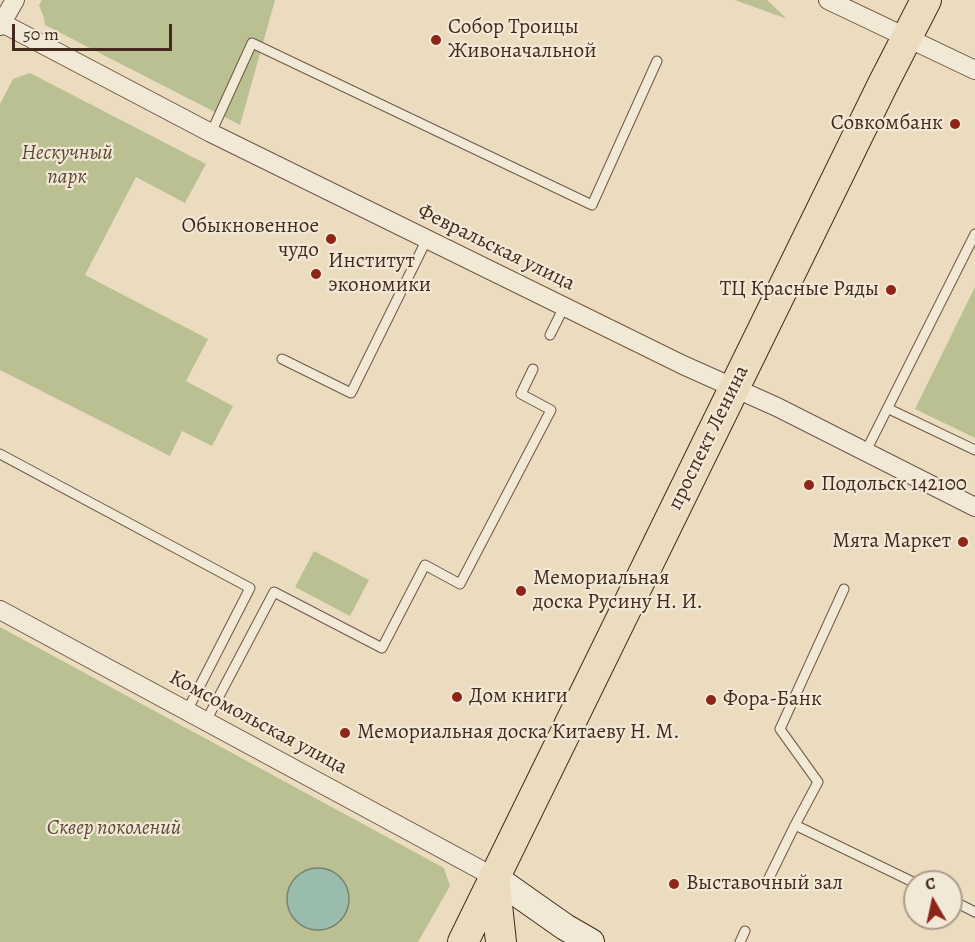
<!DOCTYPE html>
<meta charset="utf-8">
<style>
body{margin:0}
#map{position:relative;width:975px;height:942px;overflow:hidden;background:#ebdcc0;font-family:Alegreya,serif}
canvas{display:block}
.north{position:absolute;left:903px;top:870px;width:60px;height:60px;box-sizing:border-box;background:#f2e8d6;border:2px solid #ac9c8c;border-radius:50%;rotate:351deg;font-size:16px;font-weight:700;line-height:24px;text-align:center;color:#442a1e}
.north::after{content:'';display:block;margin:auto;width:21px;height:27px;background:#8f2418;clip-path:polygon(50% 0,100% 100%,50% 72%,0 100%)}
.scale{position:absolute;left:12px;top:24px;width:160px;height:27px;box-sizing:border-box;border:3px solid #442a1e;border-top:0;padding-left:8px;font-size:18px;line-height:21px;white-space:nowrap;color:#442a1e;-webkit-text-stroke:4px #f2e8d6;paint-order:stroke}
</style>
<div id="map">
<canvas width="975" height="942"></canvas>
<div class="north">С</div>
<div class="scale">50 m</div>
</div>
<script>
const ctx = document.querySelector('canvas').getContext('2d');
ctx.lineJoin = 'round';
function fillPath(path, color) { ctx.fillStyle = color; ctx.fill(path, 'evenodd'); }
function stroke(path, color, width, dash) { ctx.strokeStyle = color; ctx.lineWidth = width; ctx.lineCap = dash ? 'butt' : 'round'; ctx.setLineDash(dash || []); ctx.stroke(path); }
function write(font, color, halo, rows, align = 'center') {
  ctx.font = font + ' Alegreya,serif'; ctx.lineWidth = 4.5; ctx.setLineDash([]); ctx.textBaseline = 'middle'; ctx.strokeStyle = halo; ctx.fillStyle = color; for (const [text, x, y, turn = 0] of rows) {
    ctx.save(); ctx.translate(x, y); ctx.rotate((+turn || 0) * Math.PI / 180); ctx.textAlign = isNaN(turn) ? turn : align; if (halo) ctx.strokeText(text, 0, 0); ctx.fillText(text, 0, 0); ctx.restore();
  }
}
fillPath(new Path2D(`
 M42,0H275L240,125L45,25L44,18L39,5Z
 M735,0H767L787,19Z
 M30,73L206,164L185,203L136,177L85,275L208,339L186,381L233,406L212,446L182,431L170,456L0,370V104L13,79Z
 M975,287V438L915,409Z
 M314,551L369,580L350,616L295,587Z
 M0,627L444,868L450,886L418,942H0Z`), '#bac091');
const water = new Path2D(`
 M287 899a31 31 0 1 1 62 0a31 31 0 1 1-62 0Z`);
fillPath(water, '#99bcac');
stroke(water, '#778273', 1.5);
const service = new Path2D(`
 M211,133L252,43L592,205L657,61
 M550,335L564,307
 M282,359L351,393L427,239
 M889,409L975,450
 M866,451L975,234
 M0,454L250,588L187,711
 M206,721L274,592L382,648L425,565L460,584L551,410L521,394L533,369
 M795,825L818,782L780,729L844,589
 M768,880L795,825L915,883
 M951,900L975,912
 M740,942L745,931`);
const minor = new Path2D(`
 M828,0L975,70
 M0,22L211,133L683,365L777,407L975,507
 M0,26L15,0
 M0,610L494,877`);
const secondary = new Path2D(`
 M494,877L565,927L591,942`);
const primary = new Path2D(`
 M494,877L501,942
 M463,942L882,86L926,0`);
stroke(service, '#6e5646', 11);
stroke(minor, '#6e5646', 20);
stroke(secondary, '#442a1e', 28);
stroke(primary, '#442a1e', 32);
stroke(service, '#f2e8d6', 9);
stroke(minor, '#f2e8d6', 18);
stroke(secondary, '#f2e8d6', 26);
stroke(primary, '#ebdcc0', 30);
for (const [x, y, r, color] of [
 [436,40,6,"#8f2418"],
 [955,124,6,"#8f2418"],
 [331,239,6,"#8f2418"],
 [316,274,6,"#8f2418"],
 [891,290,6,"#8f2418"],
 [809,485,6,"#8f2418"],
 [963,542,6,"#8f2418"],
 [521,591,6,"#8f2418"],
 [457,697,6,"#8f2418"],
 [711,700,6,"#8f2418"],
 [345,733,6,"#8f2418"],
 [674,884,6,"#8f2418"]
]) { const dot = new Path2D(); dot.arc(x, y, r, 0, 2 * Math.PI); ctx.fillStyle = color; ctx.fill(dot); stroke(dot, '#f2e8d6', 2); }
write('21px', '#442a1e', '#f2e8d6', [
 ["Собор Троицы",448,28],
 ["Живоначальной",448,52],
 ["Совкомбанк",943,124,"right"],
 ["Обыкновенное",319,227,"right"],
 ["чудо",319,251,"right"],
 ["Институт",328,262],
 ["экономики",328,286],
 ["ТЦ Красные Ряды",879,290,"right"],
 ["Подольск 142100",821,485],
 ["Мята Маркет",951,542,"right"],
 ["Мемориальная",533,579],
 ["доска Русину Н. И.",533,603],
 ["Дом книги",469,697],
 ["Фора-Банк",723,700],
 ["Мемориальная доска Китаеву Н. М.",357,733],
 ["Выставочный зал",686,884]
], 'left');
write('italic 21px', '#5c4835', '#f2e8d6', [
 ["Нескучный",67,154],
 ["парк",67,178],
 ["Сквер поколений",114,829]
]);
write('21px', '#442a1e', '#f2e8d6', [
 ["Февральская улица",496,248,26],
 ["проспект Ленина",709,438,-64],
 ["Комсомольская улица",258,723,28]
]);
</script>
